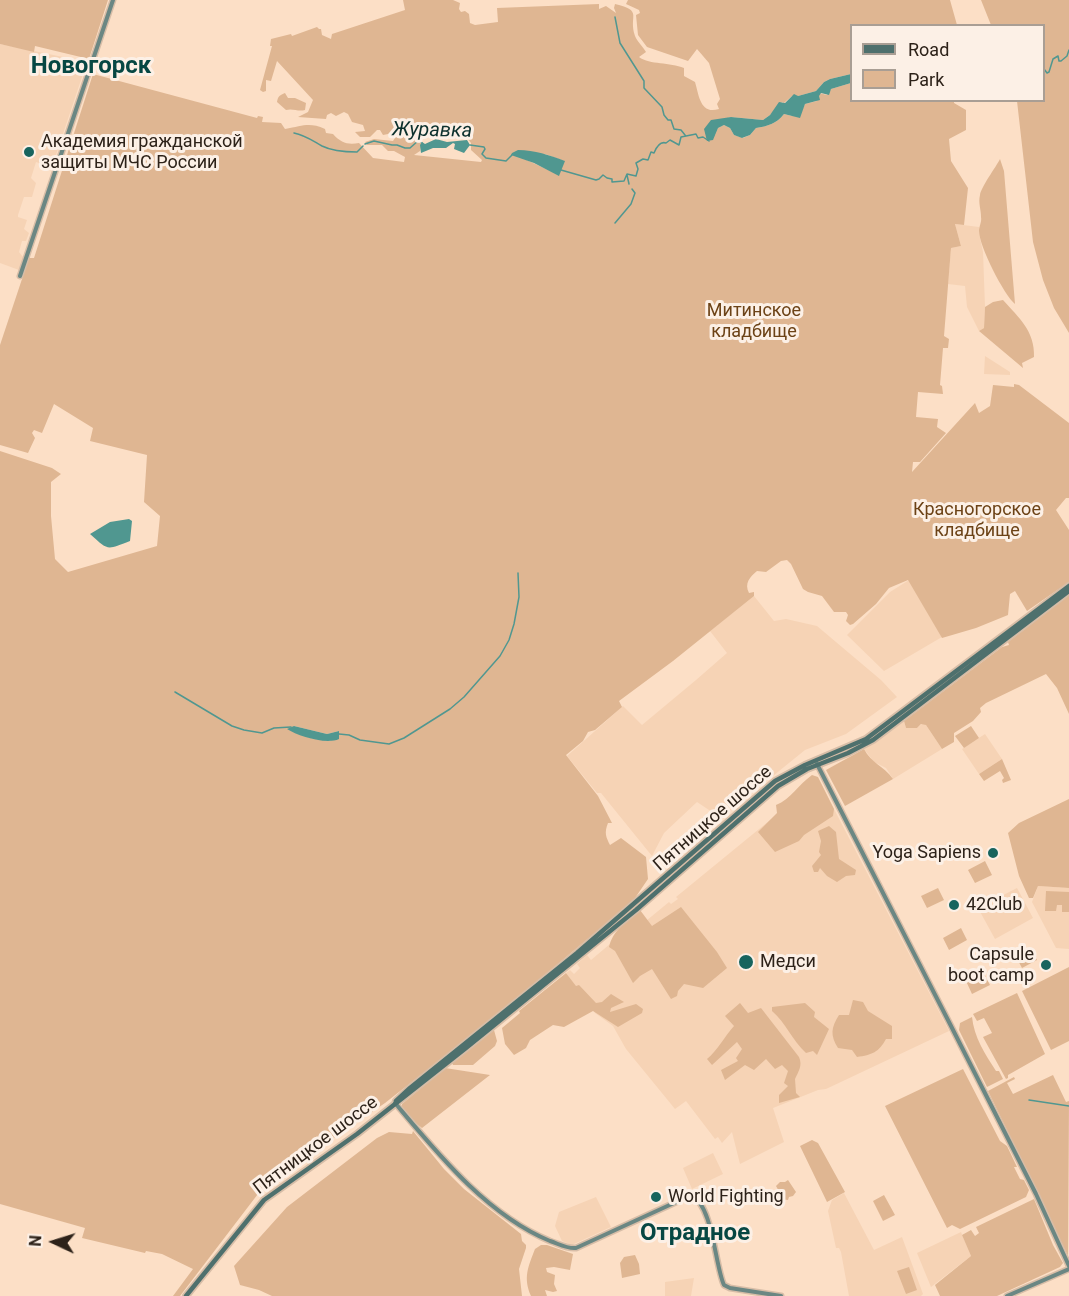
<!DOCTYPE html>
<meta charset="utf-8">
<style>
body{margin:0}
#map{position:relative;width:1069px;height:1296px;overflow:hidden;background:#fcdfc6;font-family:Roboto,sans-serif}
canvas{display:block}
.legend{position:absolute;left:850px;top:24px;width:195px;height:78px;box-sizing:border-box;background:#fcf0e6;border:2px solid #a99e94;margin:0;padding:8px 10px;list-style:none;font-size:18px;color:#2d2219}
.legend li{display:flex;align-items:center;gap:12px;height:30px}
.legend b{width:30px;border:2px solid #a99e94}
.north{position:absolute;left:24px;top:1212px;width:60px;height:60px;-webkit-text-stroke:4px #fcf0e6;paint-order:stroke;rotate:274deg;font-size:16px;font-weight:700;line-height:24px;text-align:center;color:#2d2219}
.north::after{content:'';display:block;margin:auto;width:21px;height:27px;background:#2d2219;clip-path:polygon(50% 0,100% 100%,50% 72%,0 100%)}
</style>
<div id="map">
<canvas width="1069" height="1296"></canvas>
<ul class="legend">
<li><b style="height:8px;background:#4e706d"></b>Road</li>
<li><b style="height:16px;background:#dfb692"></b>Park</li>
</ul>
<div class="north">N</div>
</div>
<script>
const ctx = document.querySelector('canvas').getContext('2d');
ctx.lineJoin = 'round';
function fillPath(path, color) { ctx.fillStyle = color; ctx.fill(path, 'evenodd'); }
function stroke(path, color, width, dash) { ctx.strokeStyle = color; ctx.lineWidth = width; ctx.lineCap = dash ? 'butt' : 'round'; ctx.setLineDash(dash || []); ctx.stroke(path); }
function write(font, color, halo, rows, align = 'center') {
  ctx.font = font + ' Roboto,sans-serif'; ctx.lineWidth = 6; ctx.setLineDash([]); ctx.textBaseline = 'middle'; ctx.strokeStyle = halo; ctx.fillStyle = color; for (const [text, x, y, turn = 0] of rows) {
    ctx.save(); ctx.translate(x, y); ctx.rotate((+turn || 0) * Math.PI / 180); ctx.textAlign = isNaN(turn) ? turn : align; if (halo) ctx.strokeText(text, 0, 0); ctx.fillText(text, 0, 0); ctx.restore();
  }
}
fillPath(new Path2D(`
 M0,44L87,62L62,137L56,134L54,140L60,143L52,167L36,162L31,178L36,183L32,197H24L18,215V217L27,220L24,229L29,233L26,241H22L19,252L23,257L19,270L0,263Z
 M955,224L979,227V233L983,252L985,307L984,328L979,331L967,307L965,286L948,284L951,248L961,246Z
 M985,356L1010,372V375L984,374Z
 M909,580L942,637L884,671L847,635L890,592Z
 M754,596L774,621L786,619L817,626L881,680L897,697L846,734L805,750L721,818L697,802L664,833L652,856L601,793H597L567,756L623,706L642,725L696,680L727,653L710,631Z
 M904,721L906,728H917L923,723L926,725L942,749L893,779L886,768L874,762L864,749Z
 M985,734L1002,759L979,774L962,749Z
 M819,780L949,1031L826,1089L818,1090L773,1108L784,1142L740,1164L732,1132L722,1143L718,1137L715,1139L686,1101L675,1109L626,1049L613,1026L595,1013L566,973L570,970L574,974L580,968L577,964L587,955L591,960L642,917L646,921L669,902L671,904L678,899L676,897Z
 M1038,886L1069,888V949L1056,948L1032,902Z
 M1017,888L1033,918L995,939L978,908Z
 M713,1153L723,1174L692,1189L683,1168Z
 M844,1193L874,1250L902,1237L923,1294L921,1296H849L841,1252L839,1248H836L828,1211L832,1200Z
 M596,1197L611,1227L572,1245L562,1241L555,1226L559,1212Z
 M961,1232L971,1256L931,1287L917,1253Z
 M694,1278L691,1296H665V1282Z`), '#f6d3b5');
fillPath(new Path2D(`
 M0,0H108L89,59L35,46L34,52L0,44Z
 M403,0H453L460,3L459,9L461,12L465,11L469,14L470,23L475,25L498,22L497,8L599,4V9L606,6L616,13L614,8L615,4C644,11 628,15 635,36C637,41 643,47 646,52L639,57C650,65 670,62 684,68V76L695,82C699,95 700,115 719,109L717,104L720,99L709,63L697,49L688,61L647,47L638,35L636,15L640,13L639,10L626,4L628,0H950L957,25L852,26L851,74L830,79L824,82L816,91L798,96H792L784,103L782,102L770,115L763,120L731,117L721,120L713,140L718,128L724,125L730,128L734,135L743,138L750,135L756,128C768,126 776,124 784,114L792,116L802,110L805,104L817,101L819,93L827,95L831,89L851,83L852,100L954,101V103L966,110V130L949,139L951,161L968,188L964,225L955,224L961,246L951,248L944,336L949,339L948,348H943L940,385L942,386L943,394L918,392L916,417L938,419L937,427L946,433L920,462H913L912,472L975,403L979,413L990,406L993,385L1014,387V384L1019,385L1069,423V498H1066L1056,510L1069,530V582L1027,611L1015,591L1010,594L1008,615L976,628L942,638L908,580L889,588L876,604L853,624L850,625L846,621L848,615L846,612H834L822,596L808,592L803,589L791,564L787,560L781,561L766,572L757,571C750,577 744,583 749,593L754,592V596L673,661L619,701L622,707L595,730L588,732L583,741L566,755L598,796L612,823H608C604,833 606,837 610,845L621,838L646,857L648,879L633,901L492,1019L385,1103L264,1186L180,1296H173L193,1269L162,1254L146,1251L145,1253L82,1238L85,1228L0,1204V451L52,468L61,474L51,482V516L55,559L68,572L157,546L160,516L144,502L147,455L90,441L93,428L54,404L42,433L34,430L32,433L35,438L28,453L0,445V345L29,258H34L93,74L257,118L258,116L263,117L262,122L281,123L285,129C303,126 309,122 325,129L326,133L333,134C341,143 348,145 359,143L373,158L404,162L405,157L394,151H388L382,145H367L365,142L374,139L393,141L395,138L393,133L383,135L380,130H377L370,137H360L355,132L365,131L363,125L352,122L348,114L344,112L336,116L331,113L327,115L326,119L298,117L308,112L313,100L277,61L271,81L266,80V91L263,92L260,90L272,46H270L271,39L291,34L292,36L317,27L319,29H321L322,35L331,39L332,34L405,10ZM426,133L467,138L471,143V150L482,160L481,162L414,155L420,151L422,142L419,140ZM545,154L564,161L559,175L516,155ZM294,726L327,734L339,731L330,741C316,739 302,739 294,726Z
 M981,0H1069V333L1054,308L1043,280L1033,242L1017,101L1044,100V26L991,25Z
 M285,93L288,98H295L306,103L305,110C298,112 293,108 286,110L277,102C278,96 280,95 285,93Z
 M1000,159L1004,171L1015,304C1004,295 979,246 979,231C979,226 982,222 981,217C981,209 978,203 980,195C981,187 996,167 1000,159Z
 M1003,300C1019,318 1035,331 1034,357L1022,363L1023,368L979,331L984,328L985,307L993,302Z
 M1069,595V714L1057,688L1046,674L986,703L980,708L981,712L973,721L954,733V742L942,749L926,725L921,724L917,728H906L904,721L1002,647L1009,645L1008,642Z
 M971,726L979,738L964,748L955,736Z
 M864,749C871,763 884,766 893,779L845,806L826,770Z
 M1002,759L1011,780L1003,783L1002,780L1004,778L1000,771L984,781L979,774Z
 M812,775L818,777L834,809L833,816L804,835L799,841L775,852L758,832L777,813L776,805C791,799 798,785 812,775Z
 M1069,799V888L1038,886L1033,898H1029L1019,876L1008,833L1019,823Z
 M829,826L836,832L839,859L856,870L855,875L846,876L837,882L827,876L820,868L818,872H814L812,866L821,855L819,852L821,841L818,831Z
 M985,861L992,875L975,883L968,870Z
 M938,888L944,900L927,908L921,896Z
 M1046,891L1069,892V912H1062V905H1057L1056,911H1045Z
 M681,907L717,952L727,968L703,988L684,984L678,991L677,996L671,999L652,969L640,976L633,983L615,951L609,947C613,930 627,921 640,910L652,926Z
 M961,928L967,940L949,950L943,938Z
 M1030,948L1037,960L1022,968L1015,955Z
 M1069,967V1041L1051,1050L1022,991Z
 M983,972L990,985L972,994L966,981Z
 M566,973L576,986L579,985L596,1003L602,1002L611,994L624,1002L611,1008L610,1012L636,1004L643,1009L642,1013L618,1027L593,1011L564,1027L553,1025L530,1040L526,1048L514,1055L505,1044L502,1028L520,1013L519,1011Z
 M1017,993L1045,1054L1008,1075V1078L1006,1079L983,1037L992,1033L984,1018L977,1021L973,1014Z
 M853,1000L863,1002L868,1011L892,1026V1039H886C879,1052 872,1055 857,1057L852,1050L838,1048C830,1035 831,1028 839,1015H849Z
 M740,1003L748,1013L761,1008L799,1057C803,1066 798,1072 795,1079L796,1093L800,1097L779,1103V1095L788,1086L784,1083L788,1071L782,1065L775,1069L766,1059L754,1070L745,1065L725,1080L721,1070L738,1061L736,1058L742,1049L737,1042L712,1065L707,1059C718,1050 724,1037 734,1026L725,1016Z
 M805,1003L815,1012L814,1017L829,1029L817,1055L813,1051L806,1053C792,1040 786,1023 772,1011V1007Z
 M972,1017C974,1037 985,1054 996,1071H999L1003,1079L987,1087L959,1030L960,1023Z
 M494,1030L497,1041L495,1046L473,1065H453L452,1063Z
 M445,1068L490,1075L422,1128L413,1121L402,1109V1104Z
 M963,1069L1000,1141L1007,1146L1017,1167H1014L1020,1179L1024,1180L1029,1190L1026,1197L960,1229L952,1225L947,1228L885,1106Z
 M1053,1075L1066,1102L1069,1101L1068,1256L988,1091L1014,1077L1015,1079L1007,1083L1013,1094Z
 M413,1131L444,1169L464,1189L521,1234L522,1241L526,1245V1248L519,1269L522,1296H272L259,1290L240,1285L234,1266L287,1207L377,1138L389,1132L412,1134Z
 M812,1140L818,1143L845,1192L827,1202L800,1146Z
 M788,1180L796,1192L793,1196L789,1197L788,1200L780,1199L781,1195L776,1186L780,1182H785Z
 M884,1195L895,1215L883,1221L873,1201Z
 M1034,1199L1053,1245L1063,1263L1060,1267L997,1296H940L935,1285L971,1256L962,1235L971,1230L975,1236L979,1233L976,1227Z
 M541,1245H547L573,1254L570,1270L554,1267L546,1268L547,1272L555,1275L554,1284L557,1291L553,1292L545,1290L547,1296H531C523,1278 528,1267 535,1249Z
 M635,1255L639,1264L640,1274L622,1278L620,1263L624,1257Z
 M909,1267L917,1290L906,1294L897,1271Z`), '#dfb692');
fillPath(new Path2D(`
 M851,74V83L831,89L829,95L821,93L819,96L820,100L805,104L800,118L784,114C776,124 768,126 756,128L750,135L742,138L734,135L730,128L724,125L718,128L713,140L707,141L704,129L711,120L731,117L763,120L770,115L779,102L785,103L794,94L798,96L816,91L824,82L830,79Z
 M436,139L447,142L467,140L470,145L464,153L454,149L455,144L453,143L446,148H433L421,153L420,145L422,142L425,144Z
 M518,150C535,150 549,155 565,161L559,176L534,163L511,155L512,153Z
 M129,519L132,521L130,541C106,550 109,551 90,534L110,522Z
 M294,726L327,734L339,731V739C326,745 298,736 287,729Z`), '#509790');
stroke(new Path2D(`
 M615,17L620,43L644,81V88L662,107L664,115L668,120H671L674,129L681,130L685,135
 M1044,69L1047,73L1049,72L1053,59L1058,56L1059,61H1061L1067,56L1069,50
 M294,133C305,135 313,141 322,146C332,151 346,152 357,152L363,146
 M365,144L374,141L392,145H397L405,148H410L419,140L422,143
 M470,145L484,147L485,149L482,154L486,158L506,161L512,155
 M561,170L596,180L599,179L603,175L607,178L612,179V182L624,181L627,174L636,176L638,169L636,163L643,159L648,160L651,152L654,153C656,148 660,141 666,143L670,140L679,145L681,137L696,134L698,138L703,137L709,141
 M627,175L629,184
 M615,223L631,204L635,193L632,189
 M175,692L232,726L244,730L262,733L274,728L291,727
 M339,734L349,735L360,740L389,744L404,738L450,709L464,697L500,656L509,640L514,624L519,597L518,573
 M1029,1100L1069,1106`), '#509790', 1.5);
const secondary = new Path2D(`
 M20,276L113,0
 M817,764L950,1024L1036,1194L1069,1266
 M395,1103C438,1154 487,1215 550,1241C559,1244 567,1249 576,1248L687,1197L692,1196C713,1206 715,1266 724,1285L730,1288L781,1296
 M1007,1296L1069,1269`);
const primary = new Path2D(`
 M396,1101L410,1088L577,953L775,781L805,765L866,739L1069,586
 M186,1296L264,1200L357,1134L466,1048L636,910L778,786L807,769L848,753L873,740L1069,591`);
stroke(secondary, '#d7bda7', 7);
stroke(primary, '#d7bda7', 8);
stroke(secondary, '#6b8783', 4);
stroke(primary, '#4e706d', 4.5);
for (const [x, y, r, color] of [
 [29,152,6,"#17645e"],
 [993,853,6,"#17645e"],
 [954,905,6,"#17645e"],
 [746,962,8,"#17645e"],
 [1046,965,6,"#17645e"],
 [656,1197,6,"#17645e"]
]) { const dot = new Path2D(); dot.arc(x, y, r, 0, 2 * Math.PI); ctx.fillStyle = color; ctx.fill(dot); stroke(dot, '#fcf0e6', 2); }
write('18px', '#2d2219', '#fcf0e6', [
 ["Академия гражданской",41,142],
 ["защиты МЧС России",41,163],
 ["Yoga Sapiens",981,853,"right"],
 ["42Club",966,905],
 ["Capsule",1034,955,"right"],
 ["boot camp",1034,976,"right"],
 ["Медси",760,962],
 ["World Fighting",668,1197]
], 'left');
write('18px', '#6c4216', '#fcf0e6', [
 ["Митинское",754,311],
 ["кладбище",754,332],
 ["Красногорское",977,510],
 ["кладбище",977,531]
]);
write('18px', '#2d2219', '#fcf0e6', [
 ["Пятницкое шоссе",713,819,-41],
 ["Пятницкое шоссе",316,1146,-37]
]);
write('italic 20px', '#0c302d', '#fcf0e6', [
 ["Журавка",432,131,1]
]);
write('bold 24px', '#064743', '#fcf0e6', [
 ["Новогорск",91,67],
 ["Отрадное",695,1234]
]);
</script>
